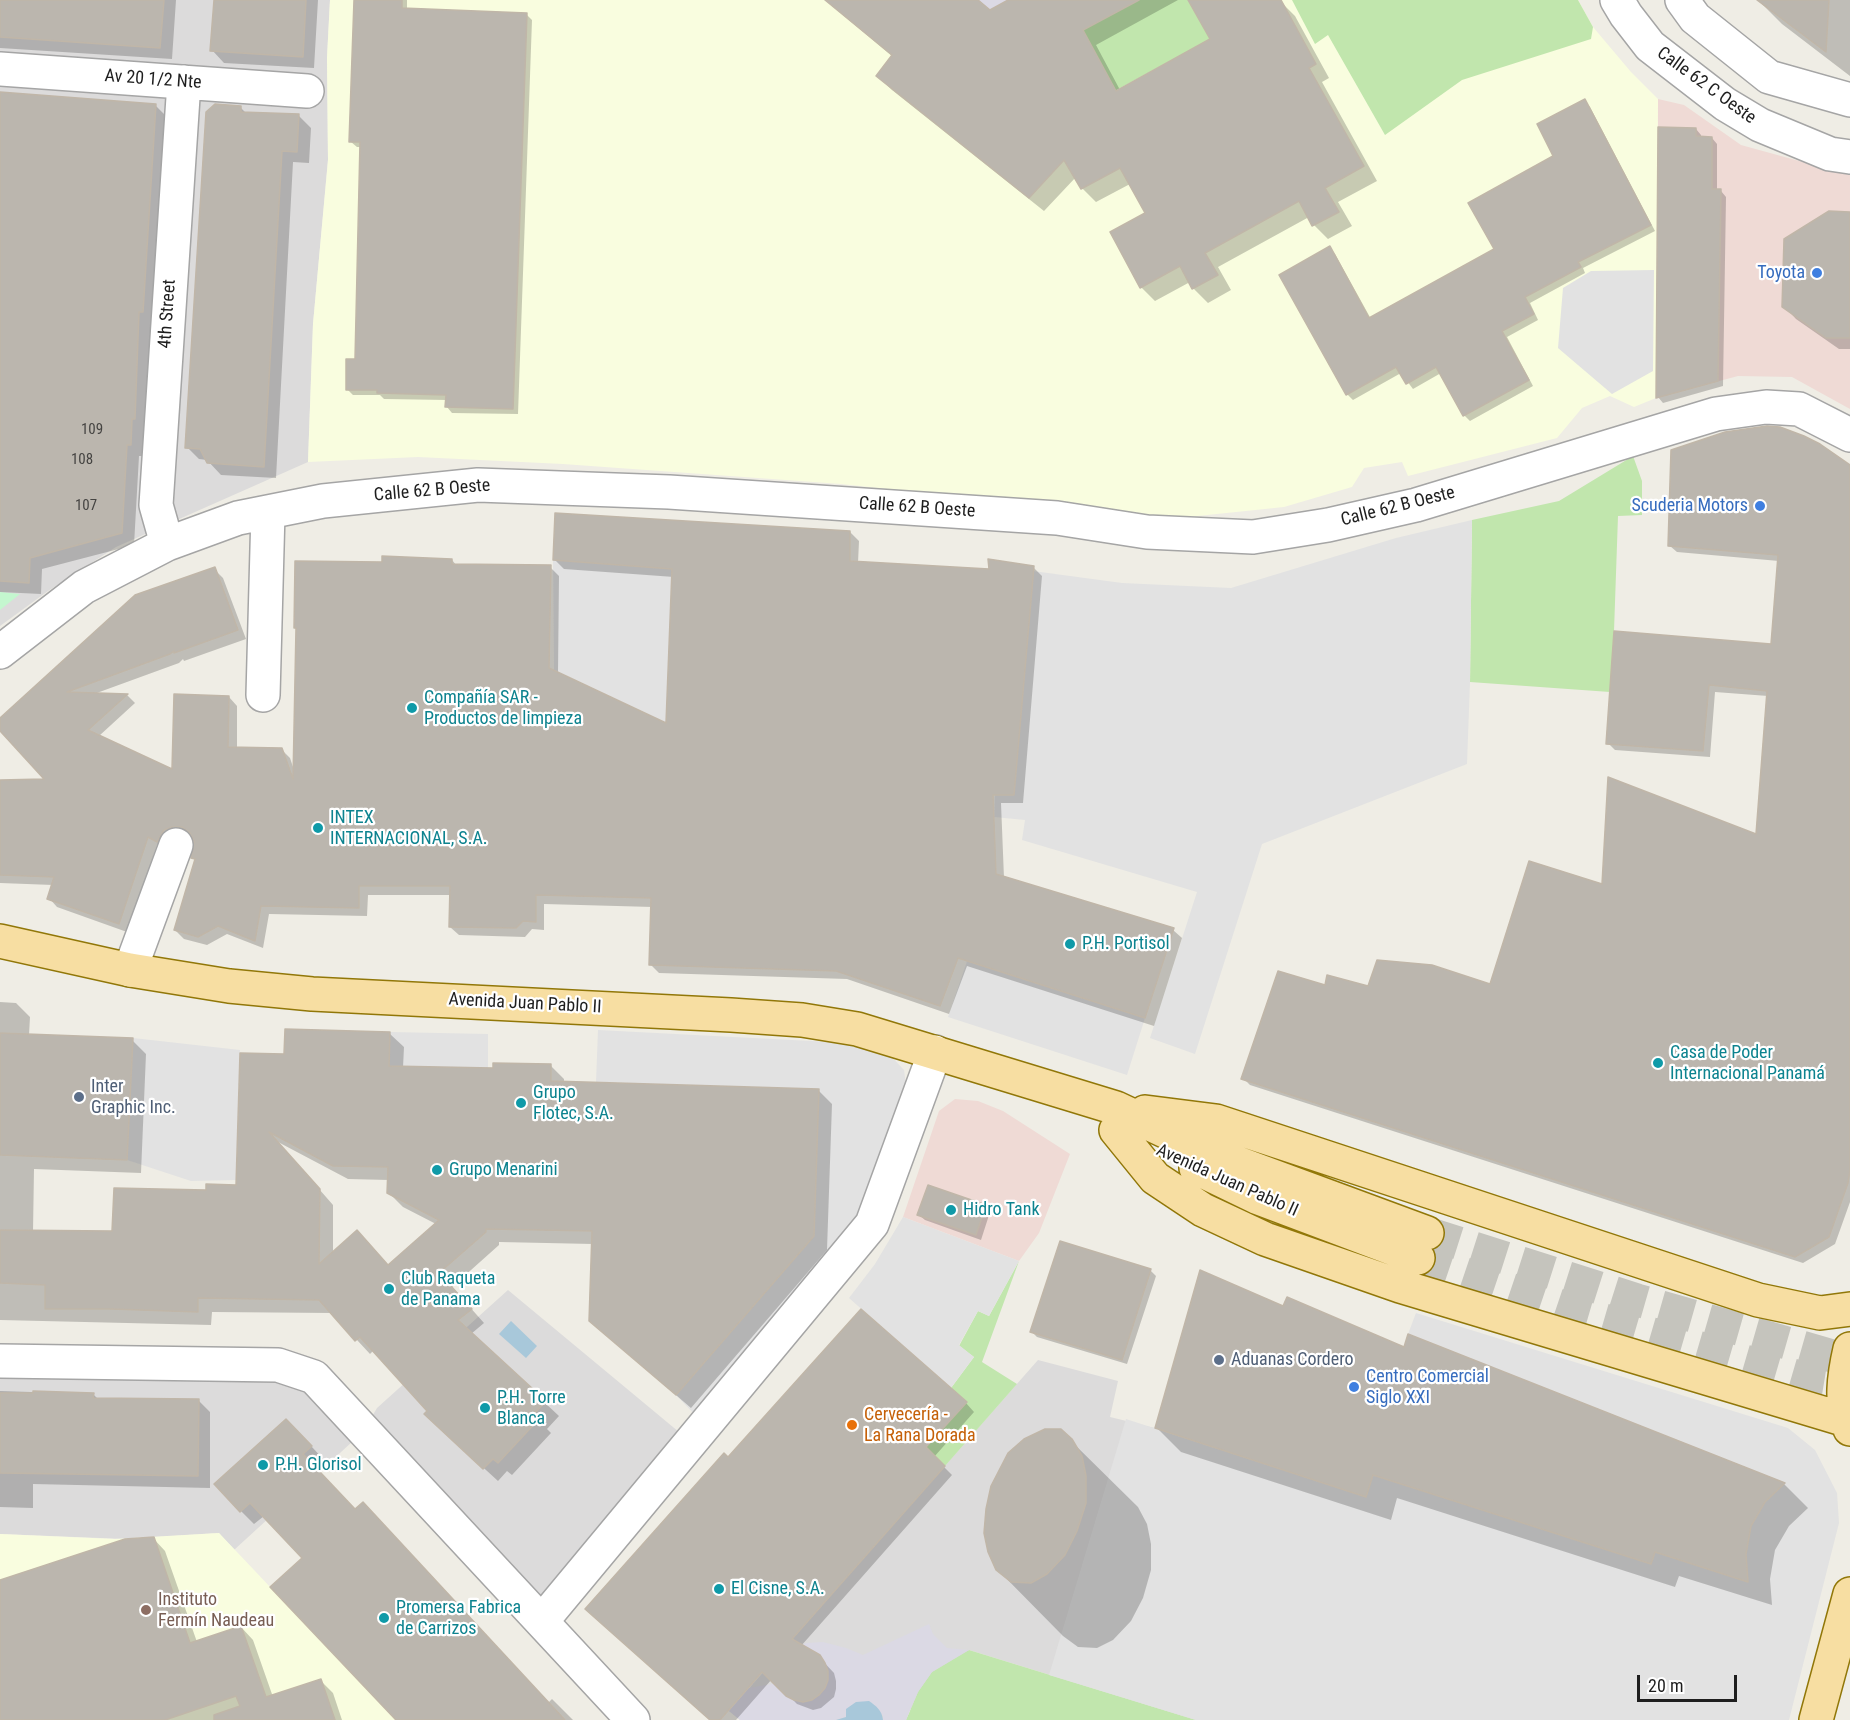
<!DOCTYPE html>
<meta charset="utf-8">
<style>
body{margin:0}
#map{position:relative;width:1850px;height:1720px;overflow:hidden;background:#efede5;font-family:"Roboto Condensed",sans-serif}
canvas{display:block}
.scale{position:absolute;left:1637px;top:1675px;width:100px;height:27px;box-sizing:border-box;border:3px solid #1e1e1e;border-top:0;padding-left:8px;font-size:18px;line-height:21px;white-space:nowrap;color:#1e1e1e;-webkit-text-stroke:4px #fff;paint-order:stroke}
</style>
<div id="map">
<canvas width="1850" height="1720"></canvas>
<div class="scale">20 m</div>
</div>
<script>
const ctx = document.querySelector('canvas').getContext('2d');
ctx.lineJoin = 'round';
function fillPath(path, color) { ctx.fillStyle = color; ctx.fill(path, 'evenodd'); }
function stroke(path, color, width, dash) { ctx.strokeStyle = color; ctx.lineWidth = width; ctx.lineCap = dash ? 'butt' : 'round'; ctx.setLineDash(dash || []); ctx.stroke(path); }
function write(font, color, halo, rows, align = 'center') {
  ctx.font = font + ' "Roboto Condensed",sans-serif'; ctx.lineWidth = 4.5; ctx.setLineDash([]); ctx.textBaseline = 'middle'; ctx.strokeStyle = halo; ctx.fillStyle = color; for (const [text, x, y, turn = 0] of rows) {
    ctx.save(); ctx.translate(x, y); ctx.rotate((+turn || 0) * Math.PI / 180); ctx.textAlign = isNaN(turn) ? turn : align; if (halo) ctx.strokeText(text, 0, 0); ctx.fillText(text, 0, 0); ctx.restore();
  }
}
fillPath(new Path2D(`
 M0,0H330L327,58L328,160L313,324L308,462L116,547L48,591L0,626Z
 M508,1290L691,1442L542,1621L364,1431L234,1550L219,1533L125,1539L0,1534V1361L278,1365L364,1430L377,1408Z
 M1038,1360L1118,1381L1110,1417L1155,1428L1196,1720L969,1650L909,1711L906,1720H740L729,1711Z`), '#dcdbdb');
fillPath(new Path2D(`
 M1658,99L1684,105L1741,145L1850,175V409L1792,377L1738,376L1656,398Z
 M955,1099L978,1101L1003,1111L1070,1154L1039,1233L1019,1261L903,1217L939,1111Z`), '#efdad5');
fillPath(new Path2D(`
 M330,0H1578L1593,27L1631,72L1658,99L1656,398L1634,407L1610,396L1582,408L1557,438L1408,476L1402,462L1364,468L1352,487L1284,507L1169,519L841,484L563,464L418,457L308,462L313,324L328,160L327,58Z
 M219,1533L396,1720H0V1534L115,1539Z`), '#f9fddf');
fillPath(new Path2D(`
 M1139,0H1188L1190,4L1272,0L1275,4L1052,125L1083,30Z
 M1292,0H1578L1593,27L1591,39L1462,80L1385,135L1328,35L1315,44Z
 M1633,456L1642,481V515L1618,516L1614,631L1610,692L1470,682L1472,520L1559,501Z
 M1019,1261L982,1362L1017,1384L945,1466L926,1447L966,1402L951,1388L974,1357L959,1346L978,1311L989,1316Z
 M969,1650L1196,1720H906L918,1692L932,1672Z`), '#c1e6ad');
fillPath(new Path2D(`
 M0,592L20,594L0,610Z`), '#c4f7cf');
fillPath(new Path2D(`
 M1654,270L1653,371L1612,394L1558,348L1563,288L1591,271Z
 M1472,520L1470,682L1467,764L1262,844L1195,1054L1150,1038L1197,892L1022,840L1025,820L994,817L995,795H1014L1033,571L1122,583L1231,588L1396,538Z
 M553,560L672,569L666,730H657L650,715L554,670Z
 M967,961L1145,1018L1127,1075L948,1017Z
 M598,1030L850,1043L889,1054L904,1070L907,1092L859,1221L698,1418L676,1395L814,1236L819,1089L596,1082Z
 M390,1032L488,1034V1068L389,1066Z
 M133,1038L240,1050L236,1180L191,1181L127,1160Z
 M903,1217L1019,1261L989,1316L978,1311L959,1345L974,1357L951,1388L849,1298L875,1264Z
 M1416,1313L1788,1428L1815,1450L1837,1493L1839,1523L1789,1720H1196L1049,1675L1126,1419L1366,1497L1373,1475L1651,1564L1655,1552L1748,1582L1746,1554L1751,1526L1765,1502L1785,1483L1408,1334Z`), '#e2e2e2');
fillPath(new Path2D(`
 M978,0H1008L990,10Z
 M929,1624L933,1634L947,1648L969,1650L932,1672L918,1692L906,1720H883V1715L846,1717L836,1720H740L729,1711L749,1688L777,1683L781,1691L786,1696L794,1700L803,1702L812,1700L819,1695L825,1688L828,1680V1671L825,1663L820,1655L788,1653L806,1643L823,1642L846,1648L863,1655Z`), '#dbd9e4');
fillPath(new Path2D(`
 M511,1321L537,1346L526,1358L499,1334Z
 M869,1701C876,1706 882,1710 883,1720H836L846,1717V1709L856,1702Z`), '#a8c8da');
fillPath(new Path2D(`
 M0,0H176L172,59L0,48Z
 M215,0H318L314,68L224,63L212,50Z
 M356,0H407V10L526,14L532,20L518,414L452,413L447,407V400L384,399L380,395H353L347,389L356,361L361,147H357L351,142Z
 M825,0H975L990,12L1011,0H1178L1096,45L1120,90L1212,40L1190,0L1281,2L1295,16L1329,78L1322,82L1377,181L1338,202L1352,226L1328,239L1314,225L1309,217L1218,267L1231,290L1208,303L1194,289L1190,282L1155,301L1141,287L1147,214L1130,184L1096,202L1082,188L1076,177L1044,211L892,90L878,76L893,57Z
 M1758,0H1850V76L1782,24Z
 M0,94L155,105L167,117L154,324L151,323L146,430H144L143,456H139L134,545L42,569L41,594L0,592Z
 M1585,101L1590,107L1655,231L1583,268L1585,273L1530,303L1538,320L1507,337L1533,386L1470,421L1464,415L1441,373L1413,389L1401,373L1353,400L1347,394L1329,248L1335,254L1371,319L1496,250L1555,157Z
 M240,107L246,113L299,116L311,128L309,163L293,162L276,478L221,475L207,460L199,459L187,447Z
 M1696,129L1701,135V138H1712L1717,144V191H1721L1726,197L1723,386L1663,403L1658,397Z
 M1850,213V349H1839L1796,319L1784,306Z
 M1850,467V1202L1835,1244L1803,1263L1250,1085L1243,1078L1326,987L1369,988L1491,986L1604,886L1758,836L1768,696L1715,692L1710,757L1615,750L1608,743L1772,646L1779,561L1677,552L1670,546Z
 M850,532L859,541L858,563L990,570L1033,567L1042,576L1023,803H1001L1004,878L1173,930L1182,938L1154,1026L967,966L949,1014L847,979L659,973L651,965L653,907L544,904V930L532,929L525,937L459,935L450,927L451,895H368L367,916L269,914L263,948L227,934L207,945L184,939L175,930L196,860L193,857L196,841L194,836L183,835L166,850L157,845L127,932L57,907L49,898L53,885L0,883V781H48L0,729V720L214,569L223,578L246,639L184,661L183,659L179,663L94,694L127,695L135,703L99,736L174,772L229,697L237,706V748L281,749L290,758L294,770L383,564L452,560L457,566L550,567L559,576L558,673L667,725L674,577L564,569L555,560Z
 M0,1002L16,1003L30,1017L29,1035L132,1040L146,1054L141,1173L34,1169L33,1232H114L208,1192L237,1186L286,1056L390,1034L404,1047L403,1068L494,1069L551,1066L564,1079V1083L818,1090L832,1104L827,1250L691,1408L605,1334L591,1320L593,1244L499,1242V1245L452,1287L484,1323L471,1334L559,1416L547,1429L551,1433L512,1475L507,1471L498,1481L439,1427L429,1411L374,1350L370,1354L332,1313L212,1312L211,1325L0,1320ZM278,1142L348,1179L389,1180V1193L403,1207L436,1224L389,1266L333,1254V1205Z
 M985,1206L990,1212L981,1240L925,1220L919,1215Z
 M1150,1270L1156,1276L1127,1364L1037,1337L1032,1332Z
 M1284,1308L1405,1349L1409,1336L1784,1484L1808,1508L1789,1526L1775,1550L1770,1579L1772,1605L1679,1576L1675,1587L1397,1498L1391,1520L1181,1452L1156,1427Z
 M0,1391L93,1394L99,1400H198L210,1412V1488L33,1484V1508L0,1507Z
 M966,1403L974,1412L934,1457L952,1475L801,1646L819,1657L834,1673L836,1681V1689L834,1697L821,1708L813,1710L797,1704L772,1679L736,1720H711L728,1460Z
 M300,1434L324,1460L316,1468L356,1511L548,1703L552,1699L573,1720H398L304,1558L264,1516L254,1524L241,1511Z
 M1071,1441L1138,1507L1147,1524L1151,1544V1570L1143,1598L1131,1621L1113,1640L1097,1648L1078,1647L1063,1636L997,1569Z
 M153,1538L165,1551L197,1642L241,1627L253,1640L273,1697L321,1681L333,1693L342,1720H0V1581Z`), '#0003');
const building = new Path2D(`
 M0,0H164L160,48L0,37Z
 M214,0H306L303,57L210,51Z
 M354,0H402V8L527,13L513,409L445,407L446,395L377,393V390H346V359H355L360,142H349Z
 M825,0H978L990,10L1008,0H1139L1083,30L1116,91L1210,39L1188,0H1281L1316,64L1309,68L1364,166L1325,188L1339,212L1312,226L1299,201L1205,253L1218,275L1192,289L1180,266L1140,288L1110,232L1145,213L1120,168L1081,189L1064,160L1029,198L876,76L892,55Z
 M1757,0H1829L1826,52Z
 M0,92L156,104L143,312H139L135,419H132L131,445H127L122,533L30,558L29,583L0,581Z
 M1585,99L1651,225L1578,262L1581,267L1525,297L1534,314L1502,331L1529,380L1463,416L1436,367L1406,384L1396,367L1346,395L1279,275L1330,246L1369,318L1494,249L1468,203L1553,156L1537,124Z
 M215,104L241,106V112L299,114L297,152L282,151L264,467L207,463L200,449L185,448L206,112Z
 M1658,127L1696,128V136L1712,137V189H1721L1718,381L1656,398Z
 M1829,211L1850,212V338H1826L1782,307L1784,239Z
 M1767,426L1780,427L1804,436L1820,444L1850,465V1170L1848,1183L1829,1237L1795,1257L1241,1079L1278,971L1325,985L1327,975L1368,986L1377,960L1432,965L1490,984L1529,861L1602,884L1608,777L1756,834L1767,691L1709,685L1703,751L1606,744L1614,631L1771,644L1778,555L1668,546L1671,450L1725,432Z
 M555,513L850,531V561L989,569L988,559L1034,566L1014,795H993L996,874L1174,928L1145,1018L958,958L940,1006L836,971L649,965L651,898L536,895V922L523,921L516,928L449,927L450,886H359V908L261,906L255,941L218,926L198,937L174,930L195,859L191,858L194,841L190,833L182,827H172L164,830L157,842L148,837L119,924L47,899L54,877L0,875V780L44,779L0,731V718L135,595L215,567L238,630L174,653V651L170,654L67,692L128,694L88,730L172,769L174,694L229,696L228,747L282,748L293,779L296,628H294L295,561L382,562V556L452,559V564L551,565L549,668L666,723L672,569L553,560Z
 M285,1029L390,1032L389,1066L493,1068V1063L551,1064V1081L819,1089L814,1236L676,1395L589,1321L592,1231L486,1229V1232L439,1273L472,1309L458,1320L546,1401L534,1414L539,1419L498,1463L493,1459L483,1469L424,1414L427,1411L360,1337L355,1341L319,1300L198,1298V1312L110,1309H45V1285L0,1283V1230L112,1231L114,1188L206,1190V1184L236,1185L240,1053L284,1054ZM269,1132L333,1166L388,1167L387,1193L439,1220L388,1265L357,1230L319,1264L320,1189Z
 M0,1033L133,1038L127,1160L0,1155Z
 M928,1185L986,1205L976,1235L917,1215Z
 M1060,1241L1151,1269L1122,1360L1030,1332Z
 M1200,1270L1283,1306L1287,1297L1404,1347L1408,1334L1785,1483L1765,1502L1751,1526L1746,1554L1748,1582L1655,1552L1651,1564L1373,1475L1366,1497L1155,1428Z
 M861,1309L967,1402L926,1447L945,1466L792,1639L820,1655L825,1663L828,1671V1680L825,1688L819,1695L812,1700L803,1702L794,1700L786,1696L762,1672L720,1720H710L585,1609L724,1453L728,1457Z
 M33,1391L94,1393L93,1398L199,1399L198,1476L0,1473V1393H33Z
 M286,1419L312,1446L303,1454L355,1509L363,1502L565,1720H396L270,1587L302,1558L250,1503L240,1512L214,1484Z
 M1045,1429H1061L1072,1439L1082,1456L1086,1476V1503L1077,1531L1065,1555L1047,1574L1031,1583L1011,1582L996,1570L988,1552L984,1533L986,1509L991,1486L1008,1453L1024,1439Z
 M154,1537L190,1643L241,1626L266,1697L321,1679L335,1720H214V1715L240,1706L236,1696L165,1720H0V1580L125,1539Z`);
fillPath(building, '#bbb6ae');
stroke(building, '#c0b6a8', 1.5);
stroke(new Path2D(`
 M1427,1233L1637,1300L1850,1361
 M1418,1258L1584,1314L1820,1383L1850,1388`), '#c5c4bd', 33, [33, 16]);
const minor = new Path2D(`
 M1617,0L1626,15L1650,46L1725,104L1760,125L1830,154L1850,157
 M1682,0L1695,18L1769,77L1850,100
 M0,69L307,91
 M167,544L156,505L184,82
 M0,652L84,587L167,544L238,518L323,501L478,485L669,492L1057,518L1147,532L1253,537L1328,525L1416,505L1716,414L1766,407L1799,409L1850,435
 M263,695L268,512
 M130,970L176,845
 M0,1361L278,1365L314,1377L633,1720
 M542,1621L872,1224L935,1052`);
const major = new Path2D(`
 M0,941L130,970L229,986L312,994L731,1015L802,1020L857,1029L1116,1108L1216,1155L1427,1233
 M1145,1112L1216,1121L1758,1300L1820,1313L1850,1309
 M1116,1130L1155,1178L1203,1210L1265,1239L1400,1286L1846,1420
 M1196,1168L1256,1197L1418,1258
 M1850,1349C1844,1375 1840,1403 1850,1429
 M1816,1720L1850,1594`);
stroke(minor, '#a5a5a5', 36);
stroke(major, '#917708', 36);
stroke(minor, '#fff', 33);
stroke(major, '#f7dea2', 33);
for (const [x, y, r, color] of [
 [1817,273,6,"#3f7fe0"],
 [1760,506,6,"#3f7fe0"],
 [412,708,6,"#0f9aa8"],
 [318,828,6,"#0f9aa8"],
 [1070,944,6,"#0f9aa8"],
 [1658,1063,6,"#0f9aa8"],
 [79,1097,6,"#5c6f8a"],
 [521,1103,6,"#0f9aa8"],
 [437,1170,6,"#0f9aa8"],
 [951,1210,6,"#0f9aa8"],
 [389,1289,6,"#0f9aa8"],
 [1219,1360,6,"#5c6f8a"],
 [1354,1387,6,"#3f7fe0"],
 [485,1408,6,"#0f9aa8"],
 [852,1425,6,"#e8710a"],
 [263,1465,6,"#0f9aa8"],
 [719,1589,6,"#0f9aa8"],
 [146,1610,6,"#8d6e63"],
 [384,1618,6,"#0f9aa8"]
]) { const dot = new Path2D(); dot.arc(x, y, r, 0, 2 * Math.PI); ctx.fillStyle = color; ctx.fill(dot); stroke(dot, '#fff', 2); }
write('15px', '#454442', null, [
 ["109",92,430],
 ["108",82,460],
 ["107",86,506]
]);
write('18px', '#1e1e1e', '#fff', [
 ["Av 20 1/2 Nte",153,80,4],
 ["Calle 62 C Oeste",1706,86,36],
 ["4th Street",168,314,-86],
 ["Calle 62 B Oeste",432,491,-5],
 ["Calle 62 B Oeste",1398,507,-14],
 ["Calle 62 B Oeste",917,508,4],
 ["Avenida Juan Pablo II",525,1004,3],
 ["Avenida Juan Pablo II",1227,1181,24]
]);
write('18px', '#366cbe', '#fff', [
 ["Toyota",1805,273],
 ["Scuderia Motors",1748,506],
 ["Centro Comercial",1366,1377,"left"],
 ["Siglo XXI",1366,1398,"left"]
], 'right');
write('18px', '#0d838f', '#fff', [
 ["Compañía SAR -",424,698],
 ["Productos de limpieza",424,719],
 ["INTEX",330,818],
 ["INTERNACIONAL, S.A.",330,839],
 ["P.H. Portisol",1082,944],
 ["Casa de Poder",1670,1053],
 ["Internacional Panamá",1670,1074],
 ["Grupo",533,1093],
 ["Flotec, S.A.",533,1114],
 ["Grupo Menarini",449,1170],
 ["Hidro Tank",963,1210],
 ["Club Raqueta",401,1279],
 ["de Panama",401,1300],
 ["P.H. Torre",497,1398],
 ["Blanca",497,1419],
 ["P.H. Glorisol",275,1465],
 ["El Cisne, S.A.",731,1589],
 ["Promersa Fabrica",396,1608],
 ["de Carrizos",396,1629]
], 'left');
write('18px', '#4e5e75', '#fff', [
 ["Inter",91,1087],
 ["Graphic Inc.",91,1108],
 ["Aduanas Cordero",1231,1360]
], 'left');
write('18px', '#c56008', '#fff', [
 ["Cervecería -",864,1415],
 ["La Rana Dorada",864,1436]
], 'left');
write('18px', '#785e54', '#fff', [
 ["Instituto",158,1600],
 ["Fermín Naudeau",158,1621]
], 'left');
</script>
